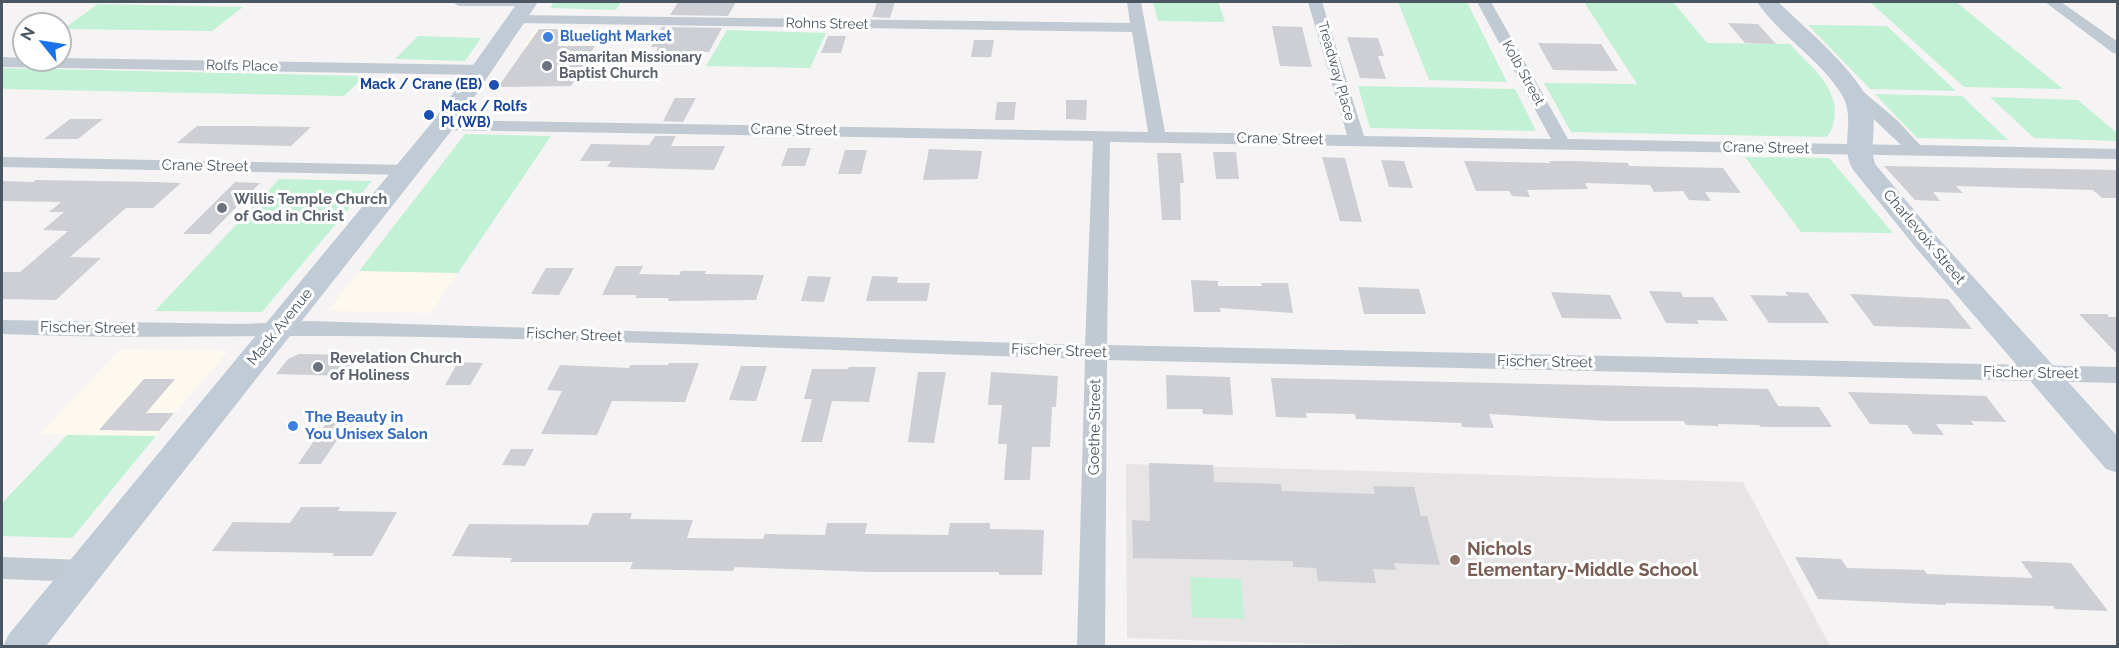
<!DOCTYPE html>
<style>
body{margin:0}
#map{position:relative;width:2119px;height:648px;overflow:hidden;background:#f5f3f3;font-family:Raleway,sans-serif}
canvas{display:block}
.frame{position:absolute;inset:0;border:3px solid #4a5661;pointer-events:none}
.north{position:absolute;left:12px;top:12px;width:60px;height:60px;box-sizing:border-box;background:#fff;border:2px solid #b7bbc0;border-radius:50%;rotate:300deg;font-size:16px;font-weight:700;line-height:24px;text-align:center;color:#4a5661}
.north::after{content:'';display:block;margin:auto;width:21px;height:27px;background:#1a73e8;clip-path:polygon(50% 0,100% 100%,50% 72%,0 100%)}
</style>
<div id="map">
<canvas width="2119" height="648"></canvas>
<div class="frame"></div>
<div class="north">N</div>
</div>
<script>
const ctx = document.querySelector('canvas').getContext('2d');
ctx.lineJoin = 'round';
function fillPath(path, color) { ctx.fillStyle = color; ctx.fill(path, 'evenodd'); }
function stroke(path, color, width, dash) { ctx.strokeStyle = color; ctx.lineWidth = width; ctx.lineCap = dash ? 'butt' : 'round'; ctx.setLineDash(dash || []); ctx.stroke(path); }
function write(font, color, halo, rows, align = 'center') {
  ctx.font = font + ' Raleway,sans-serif'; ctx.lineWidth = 6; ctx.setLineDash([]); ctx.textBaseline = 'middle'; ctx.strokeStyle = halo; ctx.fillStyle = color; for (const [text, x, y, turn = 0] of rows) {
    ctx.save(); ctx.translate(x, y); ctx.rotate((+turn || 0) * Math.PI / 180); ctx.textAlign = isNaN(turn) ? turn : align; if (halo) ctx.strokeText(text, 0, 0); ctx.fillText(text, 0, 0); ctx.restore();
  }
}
fillPath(new Path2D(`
 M536,28L606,29L598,45L523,47Z
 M359,271L458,273L431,313L328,311Z
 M120,349L228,351L156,436L40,434Z`), '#fdf9ef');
fillPath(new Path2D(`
 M1126,464L1743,482L1830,646H1391L1127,638Z`), '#e6e4e5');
fillPath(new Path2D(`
 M554,2H621L616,10L550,8Z
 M1153,2H1218L1225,22L1158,21Z
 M1398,2H1467L1507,82L1429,80Z
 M1584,2H1673L1707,43L1790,44C1809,65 1841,89 1834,120C1832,128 1832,132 1826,137L1571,132L1544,83L1637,84Z
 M1870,2H1956L2063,89L1964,87Z
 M98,4L243,7L212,31L63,29Z
 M1808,25L1887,26L1956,91L1870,89Z
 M727,30L826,33L810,68L706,66Z
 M418,36L481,38L465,61L395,59Z
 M2,68L365,76L344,96L2,89Z
 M1358,86L1515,89L1536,131L1370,128Z
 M1875,94L1962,96L2008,140L1917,138Z
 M1990,97L2078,100L2117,133V141L2034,138Z
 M465,134L551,136L458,273L359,271Z
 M1745,157L1829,158L1893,233L1801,232Z
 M279,179L372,181L262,312L155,311Z
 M67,435L156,436L72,538L2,536V503Z
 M1190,577L1241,579L1244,619L1192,617Z`), '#c3f1d5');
fillPath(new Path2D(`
 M678,2H736L728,16L670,15Z
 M877,2H895L890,18L872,17Z
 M1728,23L1758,24L1776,44L1745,43Z
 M1272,26L1302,27L1312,67L1280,66Z
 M662,27L722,28L709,52H656L658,47H651Z
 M539,29H569L557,46H595L571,86L498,87Z
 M828,36H846L841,53H821Z
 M1347,37L1378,38L1384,56H1378L1386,79L1360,78Z
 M974,40H994L991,57H971Z
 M1538,43L1601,44L1618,71L1553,70Z
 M675,98H696L683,122L663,121Z
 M1066,100H1087L1086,120L1066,119Z
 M997,102H1016L1014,120H995Z
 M70,119H103L78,139H44Z
 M197,126H245L311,127L291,146L177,143Z
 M655,136H676L671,146H725L714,170L607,167L611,161H580L591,144L649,145Z
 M788,148H811L805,166H781Z
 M929,149L982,151L978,179L923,180Z
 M845,150H867L861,174H838Z
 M1213,152H1236L1239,179H1216Z
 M1157,153H1181L1184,183H1180L1181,220H1162Z
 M1322,157L1345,158L1362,222L1340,221Z
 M1381,160L1404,161L1413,188L1389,187Z
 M1464,161L1551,163L1549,161H1573L1628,163L1629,166L1723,168L1741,193L1705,192L1711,201L1689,200L1683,191L1654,192L1650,185L1585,183L1588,189L1527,190L1530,197L1512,196L1509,191H1476Z
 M1884,166L2118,170V198H2102L2093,190L1956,186L1963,193L1933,192L1940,201L1915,200Z
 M36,180L155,182L181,183L153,208H126L70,257L101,258L56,300L2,299V272H20L68,231L43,230L64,212H49L61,202L2,201V181L33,182Z
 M235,182L260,183L210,234H183Z
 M616,266H643L639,274L679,275L681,271H706L705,274L764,275L756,300L668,301L669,298H635L637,295H602Z
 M546,268H574L559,295L531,294Z
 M808,276L831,277L824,302L801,301Z
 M872,276L898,277L897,283H930L927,301H866Z
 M1191,280L1218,281V286H1262L1261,283H1288L1293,313L1220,308L1221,312H1194Z
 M1358,287L1419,289L1426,314H1364Z
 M1649,291L1681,292L1683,297H1713L1728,321L1697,320L1699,324L1666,323Z
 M1551,292L1610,295L1622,319L1562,318Z
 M1785,292L1808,293L1829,323H1769L1750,295L1788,296Z
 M1850,294L1948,299L1972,329L1874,326Z
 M2079,314H2107L2109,317H2118L2117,354Z
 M299,354L362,355L347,376L276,374L288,359Z
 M458,362L483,363L470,385H445Z
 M669,363H699L685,402L612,401L597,435L541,434L562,391L547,390L560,365L629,368L630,365H668Z
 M741,366H767L756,401L729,400Z
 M849,367H876L869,402L832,401L822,442H801L812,399H804L812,369H848Z
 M918,372H946L934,443L908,442Z
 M991,372L1058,376L1056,407H1052L1050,447H1032L1030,480H1004L1007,444H998L1002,405H988Z
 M1166,375L1230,377L1233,415L1203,414L1202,409H1167Z
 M1271,378L1768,389L1778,406L1819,407L1832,427H1761L1759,425L1718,424L1719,426L1686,425L1684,421H1610L1489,414L1494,428L1462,427L1461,423L1356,419L1355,414L1306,413L1307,418L1276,417Z
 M144,379H175L146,413H174L159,431L99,430Z
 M1848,392L1986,396L2006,422L1971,421L1974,425L1936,424L1944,435L1913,434L1907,425L1870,424Z
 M329,419H351L321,464H298Z
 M511,449H534L525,466L502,465Z
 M1149,463L1213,465L1214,482L1281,484L1282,491L1375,494L1373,486L1414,487L1421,516H1427L1440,565L1394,563L1396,570L1373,569L1376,583L1318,581L1316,568L1293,567V561L1133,558L1132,520L1150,521Z
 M301,507H340L338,511L397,512L372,556H332L334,553L212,551L233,522L290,523Z
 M593,513H632L630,519L693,520L687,538L763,539L765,534L825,535L827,523H867L865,534L948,535L950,523H990V529L1044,530L1042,575H999V572H873L735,567L733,571L630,569L633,562H510L512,558L452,556L469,524L588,525Z
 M1795,557L1841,559L1847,568L1924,570L1927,574L2033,578L2021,561L2071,563L2108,611L2055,609L2053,606L1945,603L1946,605L1818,599Z`), '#cdcfd5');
fillPath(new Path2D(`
 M452,2H535L528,6H459Z
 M1127,2H1141L1165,132L1347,135L1308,2H1322L1364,136L1551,139L1477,2H1491L1568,139L1901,145L1847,94L1845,91L1847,88H1859L1898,121L1920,145L2118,149V159L1110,142L1107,345L2118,367V383L1107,360L1105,646H1077L1085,359C865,352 646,341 426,337C285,334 143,340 2,334V320L242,324L309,321L1085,345L1093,141L443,130L435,125L443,120L1148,132L1132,32L516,23L509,19L516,15L1130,23Z
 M2045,2H2061L2118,42V54L2113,53Z
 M2,57L24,58V60L60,58L482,65L490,70L482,75L2,67Z
 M2,157L408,165L414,166L417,170L414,174L408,175L2,167Z
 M2,557L84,560L93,563L97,571L93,579L84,582L2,579Z`), '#c1cad2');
fillPath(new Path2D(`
 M518,2H538L452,130L46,646H3L9,634L434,120Z
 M1757,2H1778C1805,28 1860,73 1872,109C1877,127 1869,146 1875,164L1937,237L2118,437V473L2106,469L1917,249L1854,171C1838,148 1857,120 1842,95C1820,59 1780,36 1757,2Z`), '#c1cbd6');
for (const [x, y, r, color] of [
 [548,37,6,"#3f7fe0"],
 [547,66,6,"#6b7280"],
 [494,85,6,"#1a4fb4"],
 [429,115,6,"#1a4fb4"],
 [222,208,6,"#6b7280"],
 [318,367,6,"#6b7280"],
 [293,426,6,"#3f7fe0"],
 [1455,560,6,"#8d6e63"]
]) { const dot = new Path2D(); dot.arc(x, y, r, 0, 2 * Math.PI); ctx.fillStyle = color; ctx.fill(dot); stroke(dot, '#fff', 2); }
write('14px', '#4a5661', '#fff', [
 ["Rohns Street",827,24,1],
 ["Rolfs Place",242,66,1],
 ["Treadway Place",1336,71,74],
 ["Kolb Street",1523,73,61]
]);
write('bold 14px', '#366cbe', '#fff', [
 ["Bluelight Market",560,37]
], 'left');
write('bold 14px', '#5b616d', '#fff', [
 ["Samaritan Missionary",559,58],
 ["Baptist Church",559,74]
], 'left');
write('bold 14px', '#164399', '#fff', [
 ["Mack / Crane (EB)",482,85],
 ["Mack / Rolfs",441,107,"left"],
 ["Pl (WB)",441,123,"left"]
], 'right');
write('15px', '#4a5661', '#fff', [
 ["Crane Street",794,130,1],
 ["Crane Street",1280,139,1],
 ["Crane Street",1766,148,1],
 ["Crane Street",205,166,1],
 ["Charlevoix Street",1924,237,50],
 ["Mack Avenue",280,327,-51],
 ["Fischer Street",88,328,1],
 ["Fischer Street",574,335,2],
 ["Fischer Street",1059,351,2],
 ["Fischer Street",1545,362,1],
 ["Fischer Street",2031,373,1],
 ["Goethe Street",1095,427,-89]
]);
write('bold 15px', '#5b616d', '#fff', [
 ["Willis Temple Church",234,199],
 ["of God in Christ",234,216],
 ["Revelation Church",330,358],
 ["of Holiness",330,375]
], 'left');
write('bold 15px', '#366cbe', '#fff', [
 ["The Beauty in",305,417],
 ["You Unisex Salon",305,434]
], 'left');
write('bold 18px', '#785e54', '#fff', [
 ["Nichols",1467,550],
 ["Elementary-Middle School",1467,571]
], 'left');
</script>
